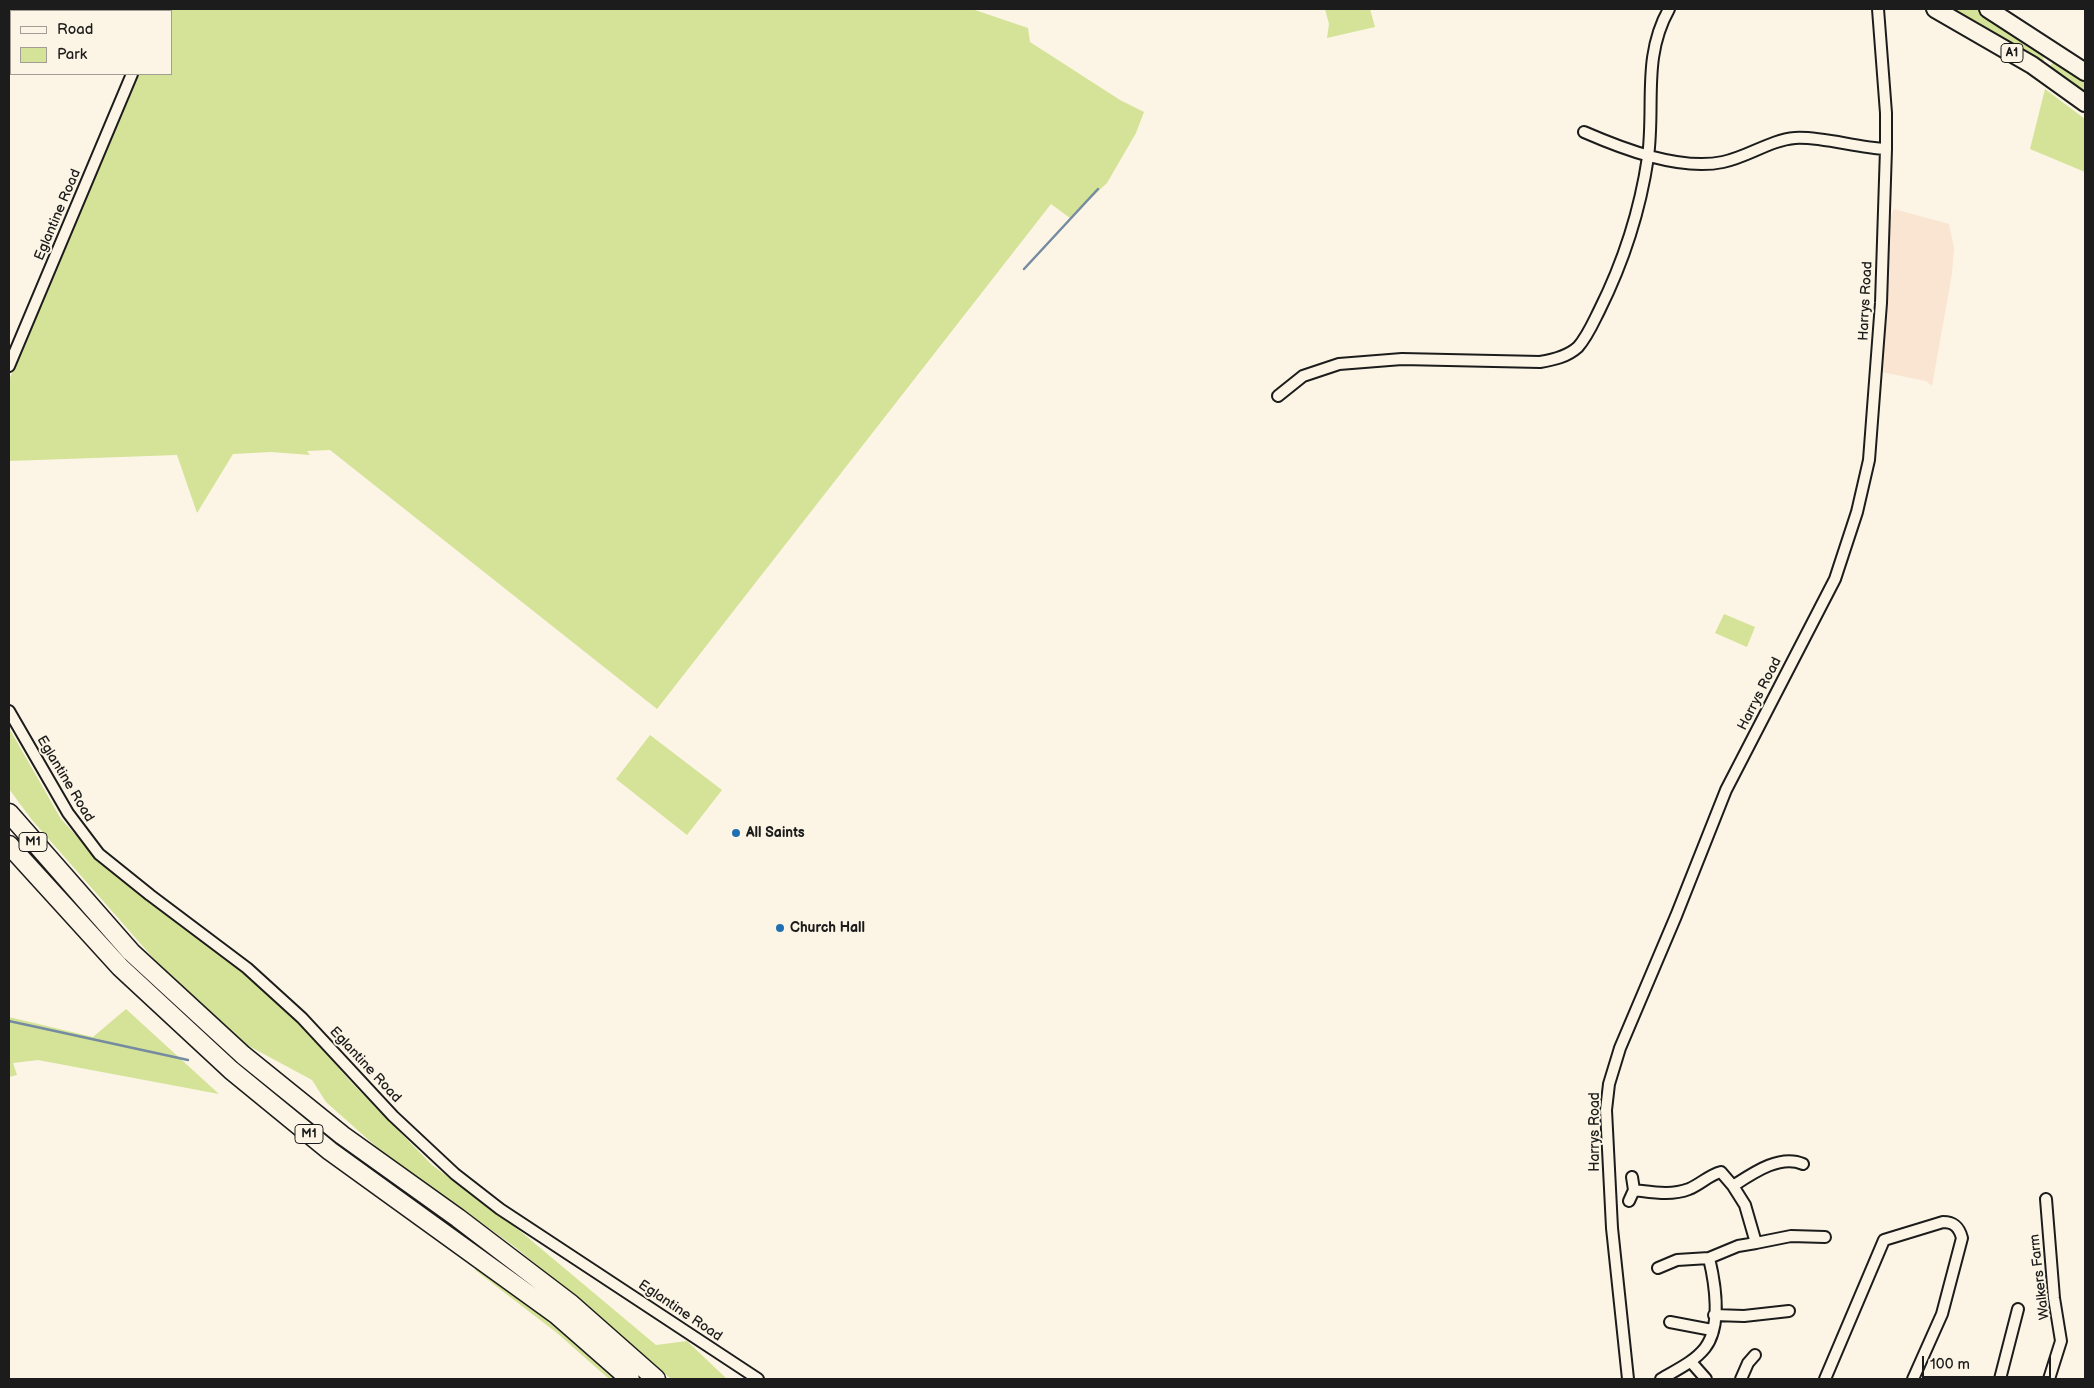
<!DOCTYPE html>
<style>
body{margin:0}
#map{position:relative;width:2094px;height:1388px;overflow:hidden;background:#fcf5e5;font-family:"Balsamiq Sans",sans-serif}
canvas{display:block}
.frame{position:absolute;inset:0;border:10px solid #1c1c1c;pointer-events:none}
.legend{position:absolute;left:10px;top:10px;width:162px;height:65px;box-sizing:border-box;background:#fcf5e5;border:1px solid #a29e95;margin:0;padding:6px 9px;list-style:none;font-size:15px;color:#1c1c1c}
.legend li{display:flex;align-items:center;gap:10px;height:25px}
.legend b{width:25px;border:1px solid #a29e95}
.scale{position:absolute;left:1922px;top:1356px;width:129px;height:22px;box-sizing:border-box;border:2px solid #1c1c1c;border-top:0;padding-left:6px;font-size:15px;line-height:18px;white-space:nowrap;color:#1c1c1c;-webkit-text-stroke:4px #fcf5e5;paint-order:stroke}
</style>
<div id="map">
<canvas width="2094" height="1388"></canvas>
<div class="frame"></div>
<ul class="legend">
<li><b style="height:6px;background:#fcf5e5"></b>Road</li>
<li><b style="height:14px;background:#d4e397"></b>Park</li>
</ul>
<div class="scale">100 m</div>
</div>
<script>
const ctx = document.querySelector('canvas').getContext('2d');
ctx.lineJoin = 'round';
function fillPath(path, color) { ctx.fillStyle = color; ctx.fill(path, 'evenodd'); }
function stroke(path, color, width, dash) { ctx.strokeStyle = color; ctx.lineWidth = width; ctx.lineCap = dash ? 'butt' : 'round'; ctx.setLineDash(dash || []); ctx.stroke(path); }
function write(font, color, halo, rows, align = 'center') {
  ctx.font = font + ' "Balsamiq Sans",sans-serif'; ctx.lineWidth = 4; ctx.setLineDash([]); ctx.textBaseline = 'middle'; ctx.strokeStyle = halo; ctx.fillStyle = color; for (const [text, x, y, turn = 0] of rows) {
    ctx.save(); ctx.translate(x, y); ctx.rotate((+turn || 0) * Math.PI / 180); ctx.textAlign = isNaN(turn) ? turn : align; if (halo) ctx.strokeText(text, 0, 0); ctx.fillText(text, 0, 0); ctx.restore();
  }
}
fillPath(new Path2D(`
 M1894,209L1949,224L1954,248L1952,274L1932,386L1926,381L1881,372L1887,224Z`), '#f9e5d1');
fillPath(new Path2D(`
 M164,9H972L1028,28L1030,42L1120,100L1144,112L1136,133L1107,183L1070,218L1051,204L657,709L330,450L307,451L310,455L271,452L233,454L197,513L177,455L9,461V380L137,74H171V11H163Z
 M1325,9H1370L1375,27L1327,38L1329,24Z
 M1946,9H1976L2042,53L2044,61L2041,65Z
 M2055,59L2085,80V94L2049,68Z
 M2045,89L2085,119V172L2030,149Z
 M1724,614L1755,627L1747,647L1715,633Z
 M9,728L61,819L104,866L197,933L247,974L297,1020L349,1080L432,1165L514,1226L656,1345L687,1341L726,1378L671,1379L601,1318L515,1247L381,1151L326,1102L312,1080L247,1045L154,959L32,820L9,789Z
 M650,735L722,790L687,835L616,779Z
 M126,1009L219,1094L38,1060L13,1063L17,1075L9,1077V1017L93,1037Z
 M477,1267L534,1309L614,1379H609L557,1333L475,1270Z`), '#d4e397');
stroke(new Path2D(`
 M1024,269L1098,189
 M9,1021L188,1060`), '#758ba1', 2.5);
const minor = new Path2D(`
 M158,11L159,9
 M1584,132C1623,149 1680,171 1723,162C1748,157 1770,140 1795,138C1820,136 1858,148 1886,149
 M9,366L132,74
 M1278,396L1303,376L1339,364L1402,359L1540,362C1553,360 1567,357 1578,347C1587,337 1593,323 1599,311C1623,263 1640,211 1648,157C1655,104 1642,57 1669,9
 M9,711L68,813L99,854L150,895L247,968L302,1018L393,1116L455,1174L500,1209L758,1379
 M1634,1190C1652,1192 1671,1196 1689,1189C1701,1184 1709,1175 1721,1172L1733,1186
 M2046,1199L2054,1298L2061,1341L2049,1379
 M1629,1201L1634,1190L1632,1177
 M1756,1243L1791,1236L1825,1237
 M1658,1268L1677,1260L1709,1258
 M1714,1315L1744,1316L1789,1311
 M1670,1322L1712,1330
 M1691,1362L1706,1379
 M1628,1379L1612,1228L1606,1110L1609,1084L1620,1048L1676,916L1726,790L1835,579L1857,512L1869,460L1881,303L1886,149V113L1878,9
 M1661,1379C1676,1370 1694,1362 1705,1348C1722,1326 1715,1283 1709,1258L1738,1246L1756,1243L1745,1205L1733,1186C1753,1173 1780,1154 1803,1164
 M1741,1379L1748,1363L1755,1355
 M1825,1379L1884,1240L1943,1222C1954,1222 1959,1227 1962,1238L1942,1314L1913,1379
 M2000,1379L2018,1309`);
const trunk = new Path2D(`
 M1935,9L2032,65L2085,103
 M1988,9L2085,72`);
const motorway = new Path2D(`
 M9,813L131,952L243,1055L342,1135L458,1218L571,1304L656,1379
 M9,845L120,967L231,1070L330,1151L557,1315L630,1379`);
stroke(minor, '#1c1c1c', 14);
stroke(trunk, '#1c1c1c', 20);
stroke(motorway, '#1c1c1c', 21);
stroke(minor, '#fcf5e5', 10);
stroke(trunk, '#fcf5e5', 16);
stroke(motorway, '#fcf5e5', 18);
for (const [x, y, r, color] of [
 [736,833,5,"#1f6fb2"],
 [780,928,5,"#1f6fb2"]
]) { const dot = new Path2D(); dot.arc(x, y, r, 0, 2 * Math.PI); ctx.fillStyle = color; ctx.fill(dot); stroke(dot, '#fcf5e5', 2); }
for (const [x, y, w] of [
 [2012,53,22],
 [33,842,28],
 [309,1134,28]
]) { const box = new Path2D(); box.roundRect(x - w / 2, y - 9.5, w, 19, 4); ctx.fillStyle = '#fcf5e5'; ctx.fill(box); stroke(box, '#1c1c1c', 1); }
write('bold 12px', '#1c1c1c', null, [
 ["A1",2012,53],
 ["M1",33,842],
 ["M1",309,1134]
]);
write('14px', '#1c1c1c', '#fcf5e5', [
 ["Eglantine Road",58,215,-67],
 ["Harrys Road",1866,301,-87],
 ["Harrys Road",1760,694,-63],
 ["Eglantine Road",65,779,59],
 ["Eglantine Road",365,1065,47],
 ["Harrys Road",1595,1132,-90],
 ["Walkers Farm",2040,1277,-97],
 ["Eglantine Road",680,1311,34]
]);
write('bold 14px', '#1c1c1c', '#fcf5e5', [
 ["All Saints",746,833],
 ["Church Hall",790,928]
], 'left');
</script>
